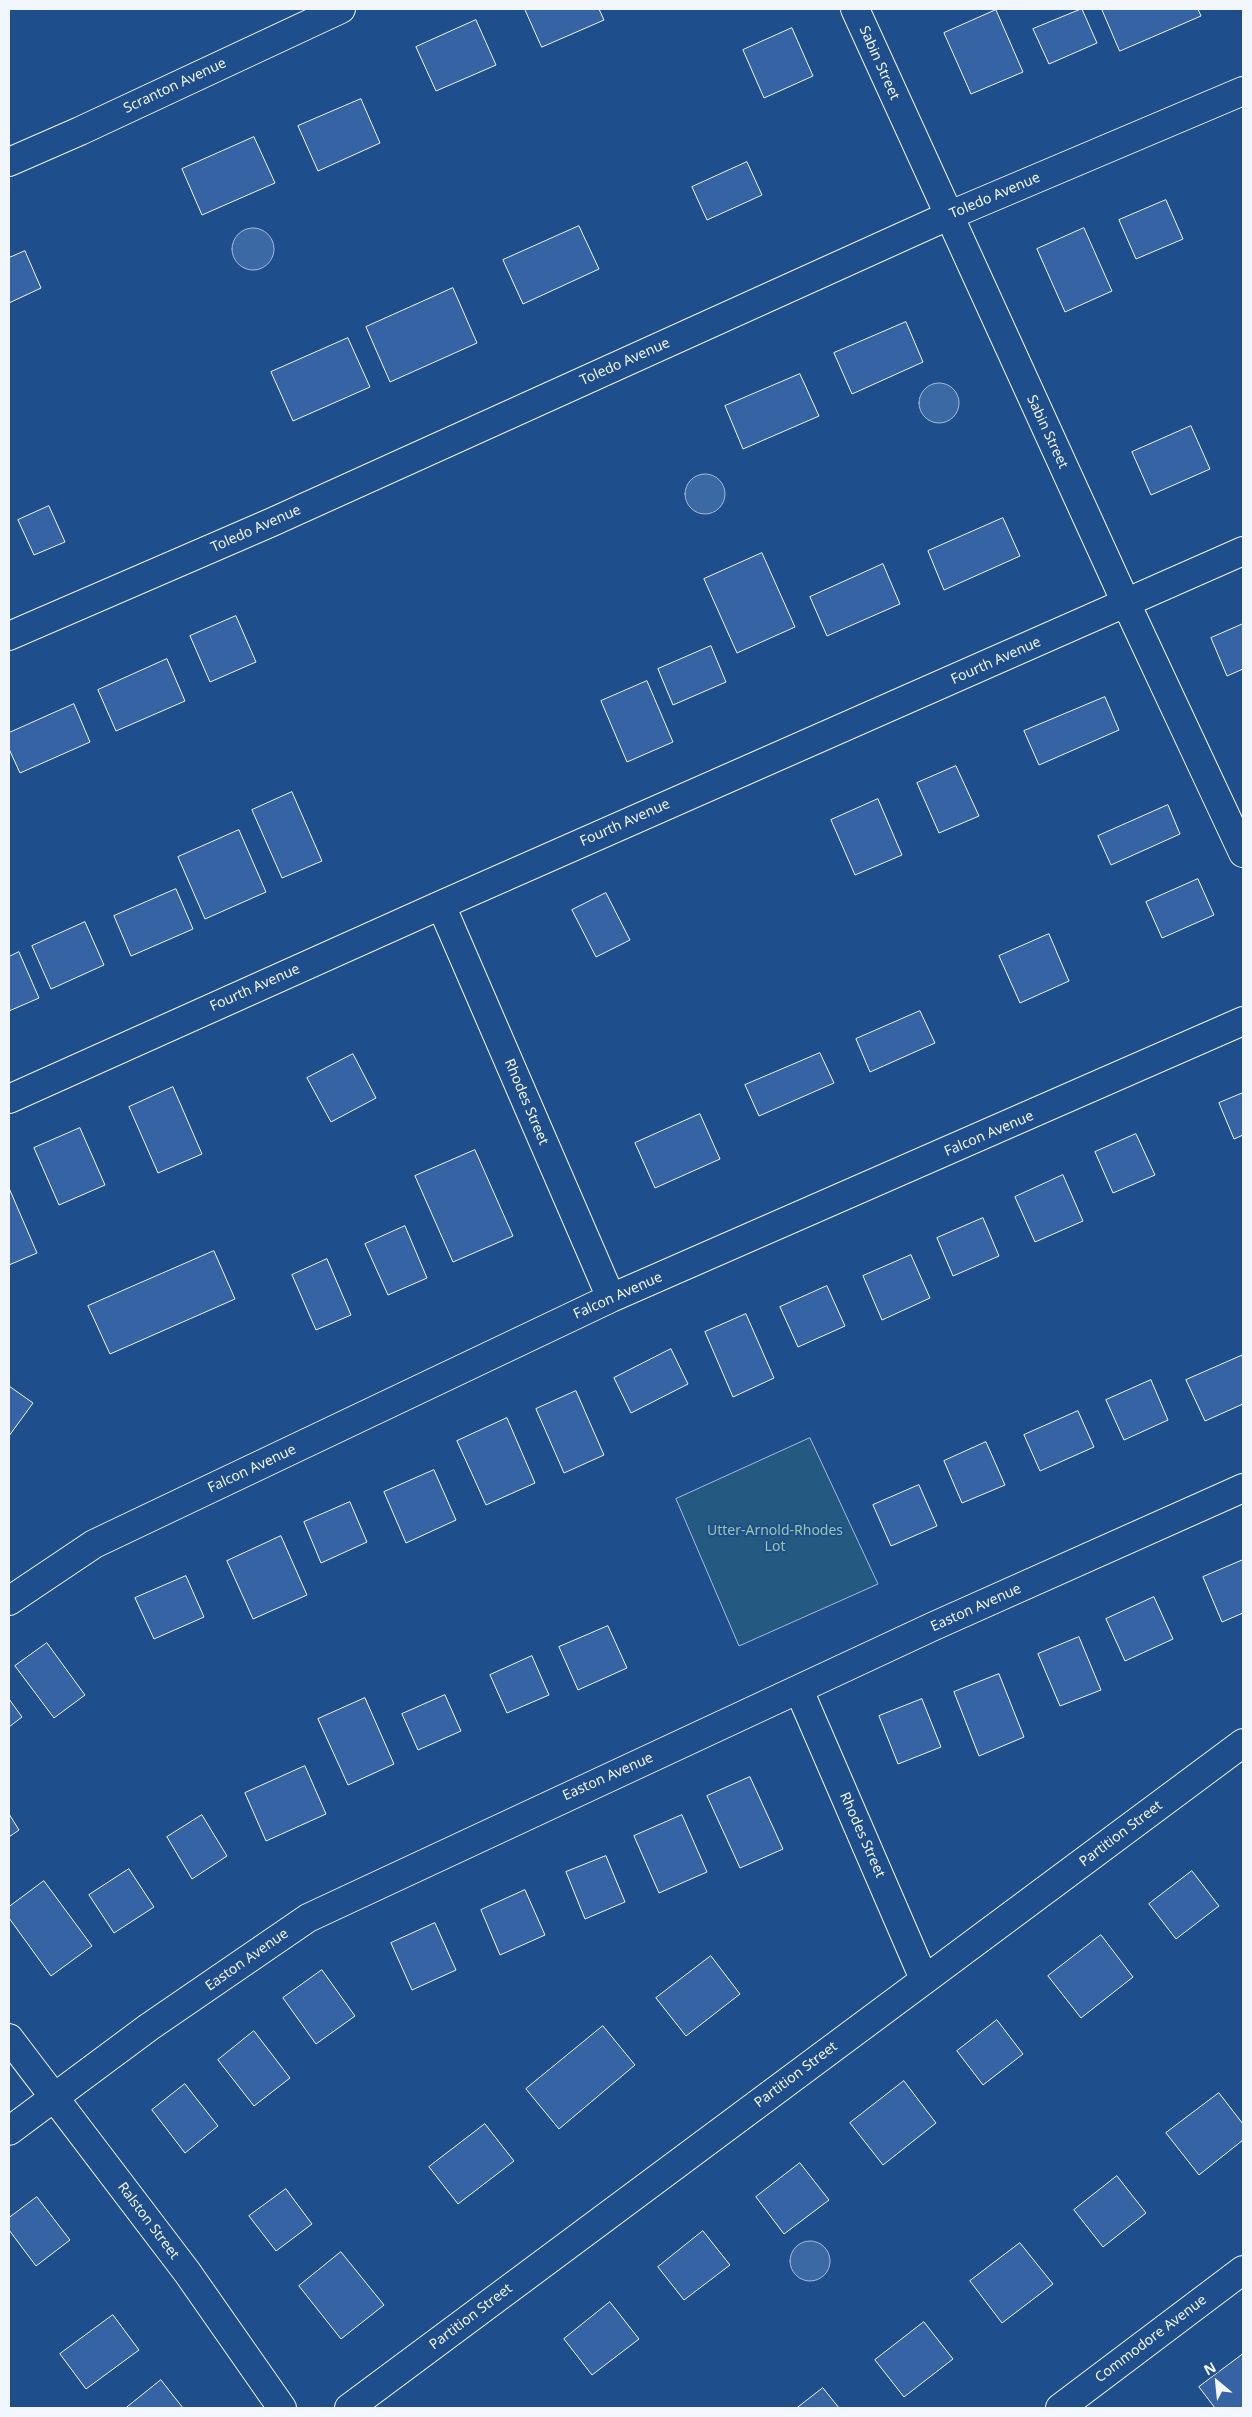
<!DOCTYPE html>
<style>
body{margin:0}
#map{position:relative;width:1252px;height:2417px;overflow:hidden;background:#1f4e8c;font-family:"Noto Sans",sans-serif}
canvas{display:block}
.frame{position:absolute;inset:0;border:10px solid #f2f6ff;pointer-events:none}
.north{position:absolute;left:1192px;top:2357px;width:50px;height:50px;-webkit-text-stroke:4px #1f4e8c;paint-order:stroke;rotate:332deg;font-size:14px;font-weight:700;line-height:20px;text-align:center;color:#f2f6ff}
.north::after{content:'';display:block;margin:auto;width:18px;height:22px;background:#f2f6ff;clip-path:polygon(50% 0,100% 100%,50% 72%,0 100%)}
</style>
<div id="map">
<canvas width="1252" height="2417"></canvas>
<div class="frame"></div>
<div class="north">N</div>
</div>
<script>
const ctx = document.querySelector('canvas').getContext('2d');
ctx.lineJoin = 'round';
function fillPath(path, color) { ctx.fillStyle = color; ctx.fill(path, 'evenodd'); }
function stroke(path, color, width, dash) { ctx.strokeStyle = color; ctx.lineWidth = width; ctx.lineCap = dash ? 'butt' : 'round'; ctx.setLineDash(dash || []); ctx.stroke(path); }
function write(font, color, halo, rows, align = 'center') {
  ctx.font = font + ' "Noto Sans",sans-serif'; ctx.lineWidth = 4; ctx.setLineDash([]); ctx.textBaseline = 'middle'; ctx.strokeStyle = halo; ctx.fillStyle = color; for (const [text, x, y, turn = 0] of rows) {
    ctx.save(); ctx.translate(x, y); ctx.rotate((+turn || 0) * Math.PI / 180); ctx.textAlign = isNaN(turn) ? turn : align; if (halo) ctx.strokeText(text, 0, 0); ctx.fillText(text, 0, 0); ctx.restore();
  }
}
const green = new Path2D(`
 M810,1438L878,1584L739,1646L676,1499Z`);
fillPath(green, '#245a82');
stroke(green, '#a8bbd7', 1);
const water = new Path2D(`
 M232 249a21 21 0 1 1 42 0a21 21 0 1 1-42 0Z
 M919 403a20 20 0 1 1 40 0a20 20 0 1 1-40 0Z
 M685 494a20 20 0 1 1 40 0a20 20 0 1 1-40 0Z
 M790 2261a20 20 0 1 1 40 0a20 20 0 1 1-40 0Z`);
fillPath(water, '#3b69a3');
stroke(water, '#a8bbd7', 1);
const building = new Path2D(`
 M525,9H599L604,20L542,47Z
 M1082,9L1097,43L1049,64L1033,29Z
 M1102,9H1198L1201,16L1120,51Z
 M996,10L1023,72L971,94L944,33Z
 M476,20L496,65L436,91L416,47Z
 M792,28L813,76L764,98L743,50Z
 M361,99L380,143L318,171L298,126Z
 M254,137L275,183L202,215L182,169Z
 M747,162L762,195L707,220L692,187Z
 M1166,200L1183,239L1136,259L1119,220Z
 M579,226L599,269L523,304L503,260Z
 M1084,228L1112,291L1065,312L1037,249Z
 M25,251L41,288L9,303V258Z
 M453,288L477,343L390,382L366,327Z
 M906,322L923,362L852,394L834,353Z
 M348,338L370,387L293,421L271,372Z
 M800,374L819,416L743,449L725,406Z
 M1191,426L1210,469L1151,495L1132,452Z
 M49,506L65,542L34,555L18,520Z
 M1003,518L1020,556L944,590L928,551Z
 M762,553L795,627L737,653L704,579Z
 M883,564L900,604L827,636L810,597Z
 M236,616L256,662L210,682L190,636Z
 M1243,624V669L1227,676L1211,638Z
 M711,646L726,682L673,705L658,669Z
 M167,659L185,701L116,731L98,690Z
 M647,681L673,742L627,762L601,701Z
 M1105,697L1119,730L1039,765L1024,731Z
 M74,704L90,742L20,773L9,749V733Z
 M956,766L979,816L939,833L917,783Z
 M292,792L322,861L282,878L252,810Z
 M878,799L902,855L855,875L831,820Z
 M1168,805L1180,834L1111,865L1098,836Z
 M239,830L266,892L205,919L178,857Z
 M1198,879L1214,915L1162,938L1146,902Z
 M176,889L193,929L131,956L114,916Z
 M606,893L630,940L596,957L572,910Z
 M85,922L104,965L51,989L32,946Z
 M1049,934L1069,981L1020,1003L999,956Z
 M19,952L39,998L9,1011V957Z
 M920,1011L935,1043L870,1072L856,1039Z
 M820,1053L834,1083L759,1116L745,1085Z
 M353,1054L376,1098L331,1122L307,1078Z
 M173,1087L202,1154L158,1173L129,1107Z
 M1243,1093V1135L1234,1139L1219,1103Z
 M700,1114L720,1159L655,1188L635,1143Z
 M80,1128L105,1185L59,1205L34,1148Z
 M1136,1134L1155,1175L1113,1193L1095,1152Z
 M475,1150L513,1236L453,1262L415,1176Z
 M1063,1175L1083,1221L1035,1242L1015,1197Z
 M9,1188L37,1253L9,1265Z
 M983,1218L999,1256L953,1276L937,1238Z
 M405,1226L427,1278L388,1295L365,1244Z
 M214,1251L235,1299L110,1354L88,1306Z
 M911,1255L930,1298L882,1320L863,1276Z
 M327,1259L351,1315L316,1330L292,1275Z
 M827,1286L845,1326L798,1347L780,1307Z
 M746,1314L774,1378L733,1397L705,1332Z
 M671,1349L688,1384L631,1413L614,1378Z
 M1243,1355V1404L1205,1421L1186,1380Z
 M1151,1380L1168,1420L1124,1440L1106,1400Z
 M9,1386L33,1403L9,1436Z
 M576,1391L604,1455L564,1473L536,1409Z
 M1078,1411L1094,1447L1040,1471L1024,1435Z
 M507,1418L535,1483L486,1505L457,1441Z
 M986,1442L1005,1485L962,1503L944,1461Z
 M434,1470L456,1520L406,1543L384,1492Z
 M919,1485L937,1526L891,1546L873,1505Z
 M350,1502L367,1542L321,1563L304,1522Z
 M281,1536L307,1595L253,1619L227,1561Z
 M1243,1560V1613L1222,1622L1203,1577Z
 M186,1576L204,1617L154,1639L135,1598Z
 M1154,1597L1173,1639L1125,1661L1106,1619Z
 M608,1626L627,1668L578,1690L559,1647Z
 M1079,1637L1101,1690L1060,1706L1038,1654Z
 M47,1643L85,1695L54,1718L15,1666Z
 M532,1656L549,1695L507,1713L490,1675Z
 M999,1674L1024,1737L979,1756L954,1692Z
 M445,1695L461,1731L418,1750L402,1714Z
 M365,1698L394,1764L348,1785L318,1719Z
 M9,1699L22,1717L9,1727Z
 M922,1699L941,1747L898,1764L879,1716Z
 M305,1766L326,1814L266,1841L245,1793Z
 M750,1777L783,1849L740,1868L707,1796Z
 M9,1814L19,1830L9,1837Z
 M202,1815L227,1856L192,1879L167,1837Z
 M682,1815L707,1872L659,1893L634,1836Z
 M606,1856L625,1902L585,1919L566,1872Z
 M129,1869L154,1907L114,1933L89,1895Z
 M1192,1871L1219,1906L1176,1939L1149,1904Z
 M44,1881L92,1946L51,1976L9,1918V1907Z
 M525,1890L545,1935L500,1955L481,1910Z
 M435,1923L456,1970L412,1990L391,1943Z
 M1101,1935L1133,1977L1081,2018L1048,1976Z
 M711,1956L740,1994L686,2036L656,1998Z
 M322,1970L355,2016L316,2044L283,1998Z
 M997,2020L1023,2054L983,2085L957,2051Z
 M603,2026L635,2065L559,2129L526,2089Z
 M254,2031L290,2078L254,2106L218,2060Z
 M904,2081L936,2123L883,2165L850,2123Z
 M185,2084L218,2126L185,2153L152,2110Z
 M1219,2093L1243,2124V2140L1199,2175L1166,2133Z
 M485,2124L514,2161L458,2204L429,2167Z
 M800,2163L829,2200L784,2234L756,2197Z
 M1117,2176L1146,2213L1103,2247L1074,2210Z
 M286,2189L312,2224L276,2251L249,2216Z
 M37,2197L70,2240L36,2266L9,2230V2218Z
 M703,2231L730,2265L684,2300L658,2267Z
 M1020,2243L1053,2284L1002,2323L970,2281Z
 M341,2252L384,2305L341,2339L299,2286Z
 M610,2302L639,2339L592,2375L564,2339Z
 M113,2315L139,2350L86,2389L60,2354Z
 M924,2322L953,2359L904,2397L875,2360Z
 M1243,2354V2408H1215L1199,2387Z
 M161,2380L183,2408H126Z
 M823,2388L839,2408H797Z`);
fillPath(building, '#3563a3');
stroke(building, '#f2f6ff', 1);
const minor = new Path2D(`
 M855,9L1126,603L1243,853
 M9,162L80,131L341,9
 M9,636L270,523L948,216L1243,91
 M441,905L611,1298
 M9,1099L441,905L1243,551
 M9,1601L94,1544L611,1298L1243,1021
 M799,1690L924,1979
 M9,2038L187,2272L282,2408
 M9,2131L149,2027L308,1918L934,1626L1243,1488
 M349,2408L1243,1743
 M1060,2408L1243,2270`);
stroke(minor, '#f2f6ff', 30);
stroke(minor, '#1f4e8c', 28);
write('14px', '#f2f6ff', '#1f4e8c', [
 ["Sabin Street",879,63,66],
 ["Scranton Avenue",175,86,-25],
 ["Toledo Avenue",995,196,-23],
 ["Toledo Avenue",625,362,-24],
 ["Sabin Street",1047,432,65],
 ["Toledo Avenue",256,529,-24],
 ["Fourth Avenue",996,661,-24],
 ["Fourth Avenue",625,823,-24],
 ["Fourth Avenue",255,988,-24],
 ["Rhodes Street",526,1102,67],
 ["Falcon Avenue",989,1134,-23],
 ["Falcon Avenue",618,1296,-24],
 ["Falcon Avenue",252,1469,-25],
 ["Easton Avenue",976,1608,-24],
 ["Easton Avenue",608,1777,-24],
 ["Partition Street",1121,1834,-37],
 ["Rhodes Street",862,1835,66],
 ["Easton Avenue",247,1960,-35],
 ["Partition Street",796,2075,-37],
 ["Ralston Street",148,2221,53],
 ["Partition Street",471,2317,-37],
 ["Commodore Avenue",1151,2339,-37]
]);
write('14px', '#97c8a6', '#1f4e8c', [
 ["Utter-Arnold-Rhodes",775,1531],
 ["Lot",775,1547]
]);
</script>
